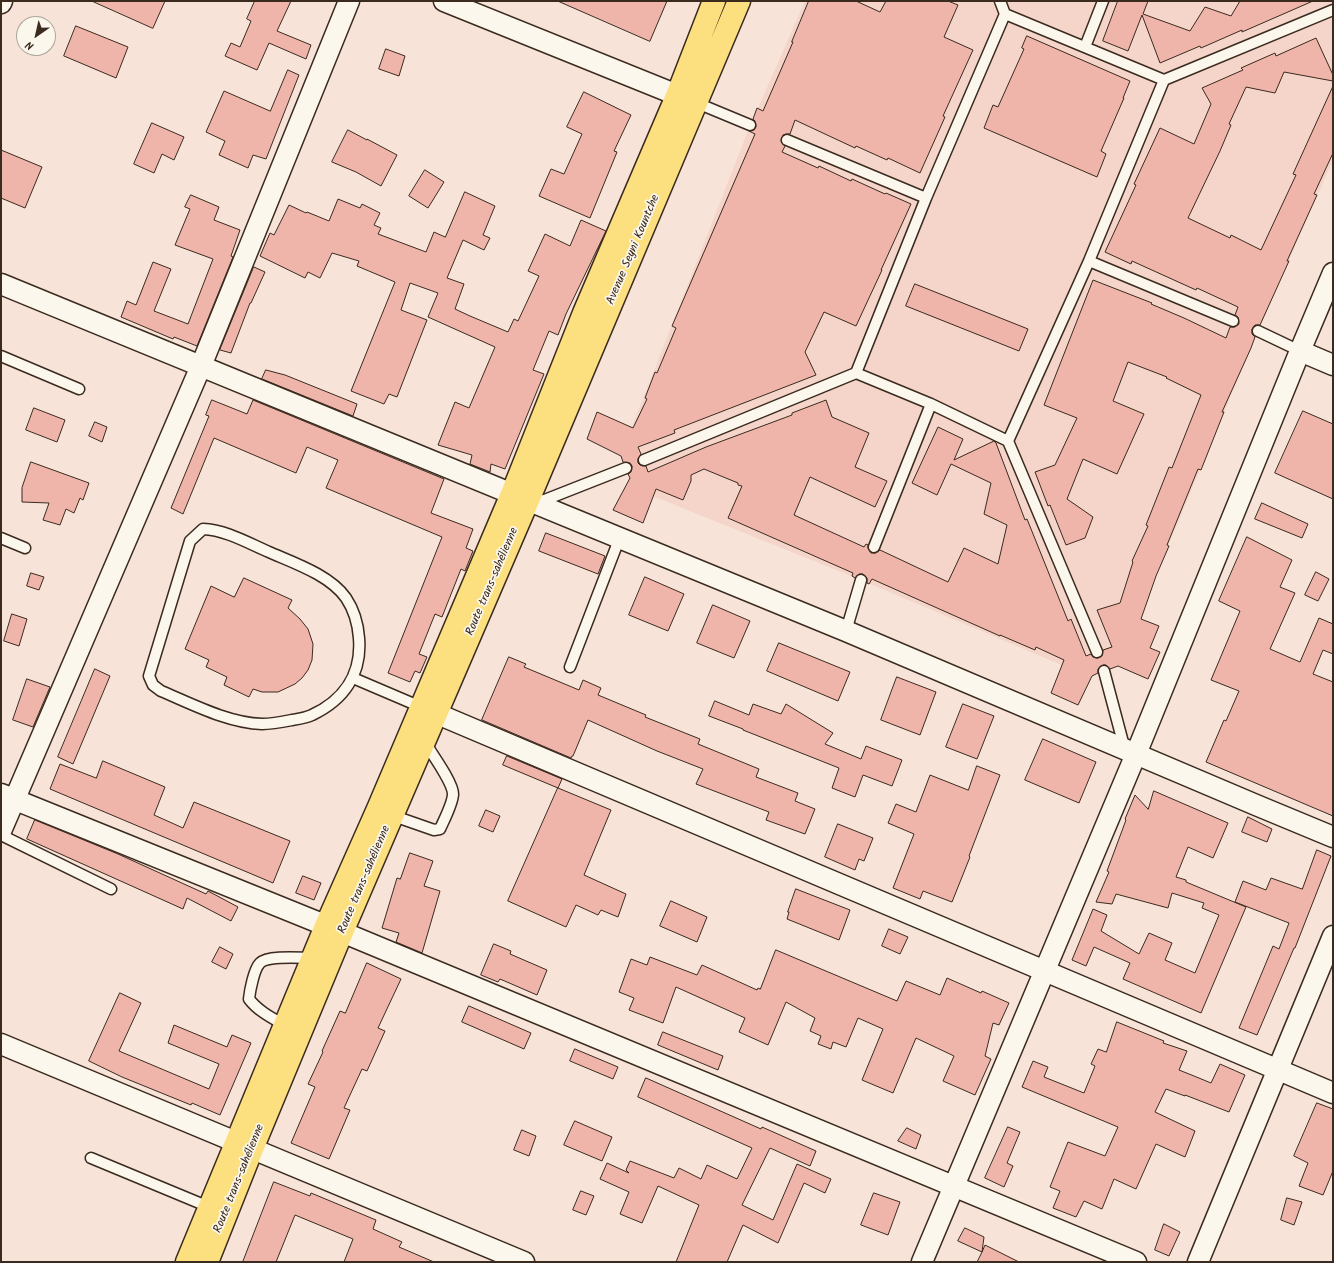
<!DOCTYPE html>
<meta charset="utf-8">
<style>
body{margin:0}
#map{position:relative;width:1334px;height:1263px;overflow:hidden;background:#f7e3d8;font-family:Kalam,sans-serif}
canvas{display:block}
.frame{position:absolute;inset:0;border:2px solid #3b2a1e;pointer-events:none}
.north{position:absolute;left:16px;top:16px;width:40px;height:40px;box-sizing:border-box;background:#fbf7ec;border:1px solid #aea59a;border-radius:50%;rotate:214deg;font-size:11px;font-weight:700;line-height:16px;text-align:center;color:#3b2a1e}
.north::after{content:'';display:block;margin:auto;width:14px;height:18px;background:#3b2a1e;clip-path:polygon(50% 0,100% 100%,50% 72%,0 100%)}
</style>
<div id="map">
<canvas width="1334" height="1263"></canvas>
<div class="frame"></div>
<div class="north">N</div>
</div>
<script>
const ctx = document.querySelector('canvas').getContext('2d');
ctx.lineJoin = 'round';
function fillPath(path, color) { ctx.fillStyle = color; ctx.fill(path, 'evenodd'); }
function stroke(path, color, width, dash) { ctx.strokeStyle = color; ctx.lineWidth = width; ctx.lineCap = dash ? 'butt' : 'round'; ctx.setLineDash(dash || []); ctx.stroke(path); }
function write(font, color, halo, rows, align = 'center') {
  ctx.font = font + ' Kalam,sans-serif'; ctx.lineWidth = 3.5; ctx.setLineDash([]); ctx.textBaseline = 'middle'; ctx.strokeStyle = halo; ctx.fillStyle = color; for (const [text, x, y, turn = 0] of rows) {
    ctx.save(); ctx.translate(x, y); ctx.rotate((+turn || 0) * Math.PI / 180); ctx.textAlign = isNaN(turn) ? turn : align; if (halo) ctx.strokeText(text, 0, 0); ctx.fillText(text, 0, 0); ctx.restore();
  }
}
fillPath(new Path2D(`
 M805,1H1333V160L1258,331L1118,666L1092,676L1085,675L861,580L635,489L629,477L621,455L748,131Z`), '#f5d5ca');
const building = new Path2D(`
 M92,1H165L153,28Z
 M255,1H291L277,31L311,45L306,59L269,43L257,70L225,56L231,43L240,47L251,21L247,19Z
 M558,1H667L650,41Z
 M809,1H856L880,12L886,1H948L958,5L944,37L973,50L943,116L945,117L920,173L888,158L887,160L856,146L855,148L795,120L790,134H786L783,135L781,141L785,146L782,152L818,168L819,166L851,181L852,179L885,194L886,193L911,204L881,270H882L856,326L824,312L805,352L816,375L674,430L675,433L638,447L641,454L638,459V463L640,465L646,466L648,472L706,447L792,415V413L826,400L832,417L869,433L855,467L887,481L875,507L810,477L794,515L864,547L866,544L868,545V548L871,553H875L880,550L948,582L964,548L998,564L1007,525L984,514L991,483L951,464L937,495L912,483L938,427L963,439L954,460L994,441L996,443L1025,520L1027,519L1068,621L1071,619L1086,656L1091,654L1093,657L1097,658L1102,656L1103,650L1112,647L1097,610L1120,603L1133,562L1132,561L1148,526L1146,525L1169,467L1172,468L1201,395L1166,378L1167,377L1128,362L1113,401L1144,414L1117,474L1083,459L1067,499L1093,517L1085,538L1066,545L1050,505L1048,506L1035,472L1055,465L1077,418L1044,405L1093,280L1152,303L1151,304L1184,318L1226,338L1230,327H1234L1239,324L1238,317L1235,315L1238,307L1197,288L1196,290L1132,261L1131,264L1105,252L1136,185L1134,184L1160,128L1194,144L1211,104L1202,88L1243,70L1241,68L1275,53L1276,56L1316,38L1333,75V81L1284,72L1275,93L1246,87L1229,124L1231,125L1220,151L1188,218L1230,238L1231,235L1261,250L1296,175L1293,174L1333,86V153L1314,194L1317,195L1287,261H1289L1260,325H1255L1252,329V334L1255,337L1251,348L1222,412H1224L1201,470L1198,469L1167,545L1169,546L1156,576L1141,619L1159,626L1150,648L1160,652L1148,679L1118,666L1110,669L1106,665H1103L1098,669V673L1092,676L1078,705L1051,693L1064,660L1036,647L1035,650L1000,635V636L872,579L869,584L867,583V578L863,574H859L855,578L852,576L853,573L728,518L742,486L738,485V483L704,469L691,475V481L683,500L656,489L643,523L613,510L630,478L628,474L631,472L632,466L630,463L623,462L621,456L587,439L597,412L633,428L647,399L645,398L655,372L657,373L676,328L672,326L755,134L749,131L754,130L756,127L755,121L753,119L757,108L763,111L793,42H792Z
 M1118,1H1148L1143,14L1190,31L1205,7L1231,16L1240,1H1313L1242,32V30L1201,48L1200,46L1160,63L1142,15L1128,51L1103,41Z
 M76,26L128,47L116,78L64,56Z
 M1027,36L1130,81L1123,98H1124L1101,151L1106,154L1097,177L984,128L993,105L998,107L1024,49L1022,48Z
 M386,49L405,56L399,76L379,69Z
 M288,70L299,75L266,159L253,155L248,168L219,155L225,141L206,132L224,91L270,111Z
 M584,92L631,115L614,151L617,152L590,218L539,196L551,169L564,174L582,134L567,127Z
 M152,123L184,137L174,160L162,154L154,173L134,164Z
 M348,130L367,140V139L397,155L381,186L356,172L332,162Z
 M1,150L42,167L25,208L1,198Z
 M425,170L444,182L428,208L409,196Z
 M465,192L495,206L483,235L490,238L484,250L463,240L447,278L464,284L455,309L470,316L508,332L514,319L518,321L539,276L528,271L545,234L570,246L581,220L606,231L566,314L558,335L549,331L533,370L544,374L505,469L491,464L490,472L470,464L472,455L438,445L455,402L469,408L495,347L428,317L438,293L410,283L401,310L427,320L397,397L389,394L384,404L351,391L395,282L357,266L359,261L332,253L320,278L308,272L305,278L260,256L270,233L274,235L289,205L306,213L307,212L329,221L338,199L360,208L362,204L380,213L374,225L381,228L378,234L426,252L434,232L445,237Z
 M191,195L219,207L214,220L240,230L231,256L233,257L197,346L174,337L173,339L121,317L127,301L136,305L153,262L171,269L154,311L188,324L213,259L175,245L190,209L185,207Z
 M254,267L265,272L251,303H250L231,353L220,350Z
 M915,284L1028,329L1019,351L906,306Z
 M266,370L285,375L357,404L353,416L262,379Z
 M212,400L247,414L253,400L444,479L431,513L473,529L466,548L473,551L465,571L461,569L442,617L435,614L419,654L427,657L420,673L415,671L410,682L388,673L442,537L326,488L338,460L307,447L296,473L214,438L183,514L171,508L209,416L206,415Z
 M34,408L65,420L57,442L26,430Z
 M1303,411L1333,424V499L1275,473Z
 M95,422L107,427L102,442L89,436Z
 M31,462L89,483L83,500L80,498L74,513L66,509L60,525L43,520L49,503L22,502V488Z
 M1262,503L1308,524L1302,538L1255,519Z
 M546,533L605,556L598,574L539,551Z
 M1247,537L1292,560L1280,587L1295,593L1270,649L1300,662L1319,618L1333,624V654L1323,650L1313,674L1333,682V816L1206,762L1224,720L1226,721L1239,691L1211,680L1240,611L1219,601Z
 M1316,572L1329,579L1318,601L1305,595Z
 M31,573L44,577L39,590L27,586Z
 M645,577L684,594L668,631L629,615Z
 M244,578L292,600L288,608L300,619L308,629L313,644L312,660L308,670L302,678L295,684L278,692H262L253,689L249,697L224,685L227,677L206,667L209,660L185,649L211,586L234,597Z
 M713,605L750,621L734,658L697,643Z
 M12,614L27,619L19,646L4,641Z
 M779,643L850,672L838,701L767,671Z
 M509,657L526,664L524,667L579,690L583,680L601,688L598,695L646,715L645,717L700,739L698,744L759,769L756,777L798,793L795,801L815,809L805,834L766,820L769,812L696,784L703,769L657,751L588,720L573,756H572L571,758L482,720Z
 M95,669L110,676L73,764L58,757Z
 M897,677L936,692L920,735L881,720Z
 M27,679L50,687L33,727L13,720Z
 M715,701L749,715L753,704L781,714L786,704L833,733L825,744L861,759L866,746L902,760L892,786L863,775L855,797L832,788L839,768L743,730V729L709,716Z
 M963,704L994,716L977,759L946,747Z
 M1043,739L1096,762L1079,803L1025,780Z
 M507,756L562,779L558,788L503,765Z
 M103,761L165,787L154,815L183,828L194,802L290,841L273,883L50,789L60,764L96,778Z
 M977,766L1000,775L969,856L970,857L952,902L923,891L920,899L893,888L914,834L888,823L896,804L916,812L930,775L968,790Z
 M558,788L611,810L584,875L626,894L618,917L601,910L598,915L576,905L566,927L508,901Z
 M1154,791L1228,823L1213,858L1188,847L1176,877L1186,880V882L1246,907L1201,1013L1123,979L1130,963L1094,947L1086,966L1072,960L1093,909L1107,915L1101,931L1139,954L1149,933L1172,943L1165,960L1195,973L1219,915L1202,908L1204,903L1172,893L1168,908L1116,894L1112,904L1096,902L1109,872L1107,871L1126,820L1125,819L1135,795L1148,809Z
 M486,810L500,816L493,832L479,826Z
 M1248,817L1272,829L1267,842L1242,832Z
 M35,820L118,854L206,894L208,891L238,907L231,921L187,898L183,909L27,839Z
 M838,824L873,838L864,861L859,859L855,870L825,857Z
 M1317,850L1331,856L1295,948H1294L1257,1035L1239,1028L1273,946L1279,949L1289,923L1235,902L1243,881L1266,890L1271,878L1302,889Z
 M410,853L433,861L424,886L440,891L422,953L396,942L399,933L382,928L397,878L400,879Z
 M303,876L321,883L314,900L296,893Z
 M796,889L850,910L839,940L787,919L789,912H788Z
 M671,901L707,917L697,942L660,926Z
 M889,929L908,937L900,954L882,946Z
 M494,944L511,951L510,954L547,970L537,995L500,979L498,982L481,975Z
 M220,947L233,954L226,969L212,962Z
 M776,950L897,1001L906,981L940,995L947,978L981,993L982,991L1009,1003L999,1025L993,1023L985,1056L991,1059L975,1095L943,1081L954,1056L916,1038L893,1093L862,1080L883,1029L858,1018L846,1047L833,1042L831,1049L818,1044L821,1036L810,1031L815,1018L786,1002L768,1045L739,1032L745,1018L676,987L663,1023L629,1010L634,998L619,992L631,959L647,965L650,957L697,975L702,965L757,990L758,988L760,989Z
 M367,963L401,979L378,1028L385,1031L367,1071L362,1069L344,1108L350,1110L329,1159L291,1143L315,1087L308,1084L323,1052L322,1051L340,1011L345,1013Z
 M120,993L141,1003L119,1051L209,1089L219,1064L168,1043L174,1025L227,1047L232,1035L251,1043L220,1115L192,1103L191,1105L122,1077L89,1061Z
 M469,1006L531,1033L524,1049L462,1022Z
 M1117,1022L1164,1041L1163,1043L1187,1051L1179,1070L1194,1076L1211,1083L1220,1064L1245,1075L1229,1112L1185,1095V1096L1166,1089L1155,1112L1195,1131L1185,1157L1156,1144L1136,1189L1114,1179L1102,1209L1084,1201L1076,1217L1053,1208L1060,1191L1050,1187L1068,1142L1105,1156L1118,1127L1022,1087L1033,1061L1048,1067L1044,1077L1084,1093L1095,1066L1091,1064L1098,1049L1106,1052Z
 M663,1032L723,1056L718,1070L658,1045Z
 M575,1049L618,1067L613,1079L570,1061Z
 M646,1078L761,1129L762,1127L816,1151L810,1166L770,1148L742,1205L773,1220L797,1164L831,1179L825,1193L804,1183L778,1243L743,1225L727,1262H676L699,1205L658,1186L642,1223L620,1214L629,1192L600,1179L607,1163L629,1173L626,1170L630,1161L674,1178L679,1168L701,1179L707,1165L737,1179L752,1148L638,1097Z
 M1317,1103L1333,1109V1171L1323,1195L1299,1186L1308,1163L1294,1156Z
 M575,1121L612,1137L602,1161L564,1145Z
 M1008,1127L1020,1132L1007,1163L1013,1166L1004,1187L985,1178Z
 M907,1128L921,1135L916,1149L898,1141Z
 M522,1130L536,1136L529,1156L514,1150Z
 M274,1182L310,1196L311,1193L376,1220L373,1229L402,1242L399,1247L434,1262H344L353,1239L295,1215L276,1262H243Z
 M581,1191L594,1196L586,1215L573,1210Z
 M874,1193L900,1202L888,1235L861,1225Z
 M1287,1198L1302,1202L1294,1225L1281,1220Z
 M1164,1224L1180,1232L1169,1256L1155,1250Z
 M965,1228L984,1237L982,1252L985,1245L1019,1262H977L982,1252L958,1241Z`);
fillPath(building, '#efb5aa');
stroke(building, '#3b2a1e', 1);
const service = new Path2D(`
 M1000,1L1005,14
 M1085,47L1103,1
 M1164,80L1333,10
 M697,103L750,125
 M787,140L926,198
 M1089,261L1233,321
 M1258,331L1300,351
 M1,356L79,389
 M1008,441L1089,261L1164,80L1005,14L926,198L856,373L931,404L1008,441L1097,652
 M644,460L856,373
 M537,503L626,468
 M203,529C226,530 248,543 269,552C294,563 330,575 346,598C354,610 358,624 359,638C362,674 344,700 312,715C306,718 298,719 292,720C282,722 271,724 262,724C228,723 192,704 161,691L153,685L149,676L190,541Z
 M1,538L25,548
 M874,547L931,404
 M846,631L861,580
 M570,667L620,537
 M1104,671L1125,750
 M353,678L421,707
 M391,815L434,830L440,829C444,820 453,803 453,794C453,782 431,753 425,742
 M1,835L111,889
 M286,1026C272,1018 258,1011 249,999C250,990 254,969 260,963C268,955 301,958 313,958
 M91,1158L209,1207`);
const minor = new Path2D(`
 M444,1L692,101
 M1,3L2,1
 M1,284L846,631L1256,805L1333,837
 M1300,351L1333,365
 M421,707L1333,1093
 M1,794L342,932L1136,1262
 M1,831L201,366L349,1
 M1,1044L524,1262
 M922,1262L1136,754L1300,351L1333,273
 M1198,1262L1333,936`);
const trunk = new Path2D(`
 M187,1262L326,926L378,809L512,494L584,313L677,96L714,1
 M207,1262L252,1149L342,932L532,491L739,1`);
stroke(service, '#3b2a1e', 13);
stroke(minor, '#3b2a1e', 23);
stroke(trunk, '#3b2a1e', 25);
stroke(service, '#fbf7ec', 10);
stroke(minor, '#fbf7ec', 20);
stroke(trunk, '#fce080', 22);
write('12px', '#3b2a1e', '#fbf7ec', [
 ["Avenue Seyni Kountche",634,250,-67],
 ["Route trans-sahélienne",493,582,-67],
 ["Route trans-sahélienne",365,880,-67],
 ["Route trans-sahélienne",240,1179,-68]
]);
</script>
